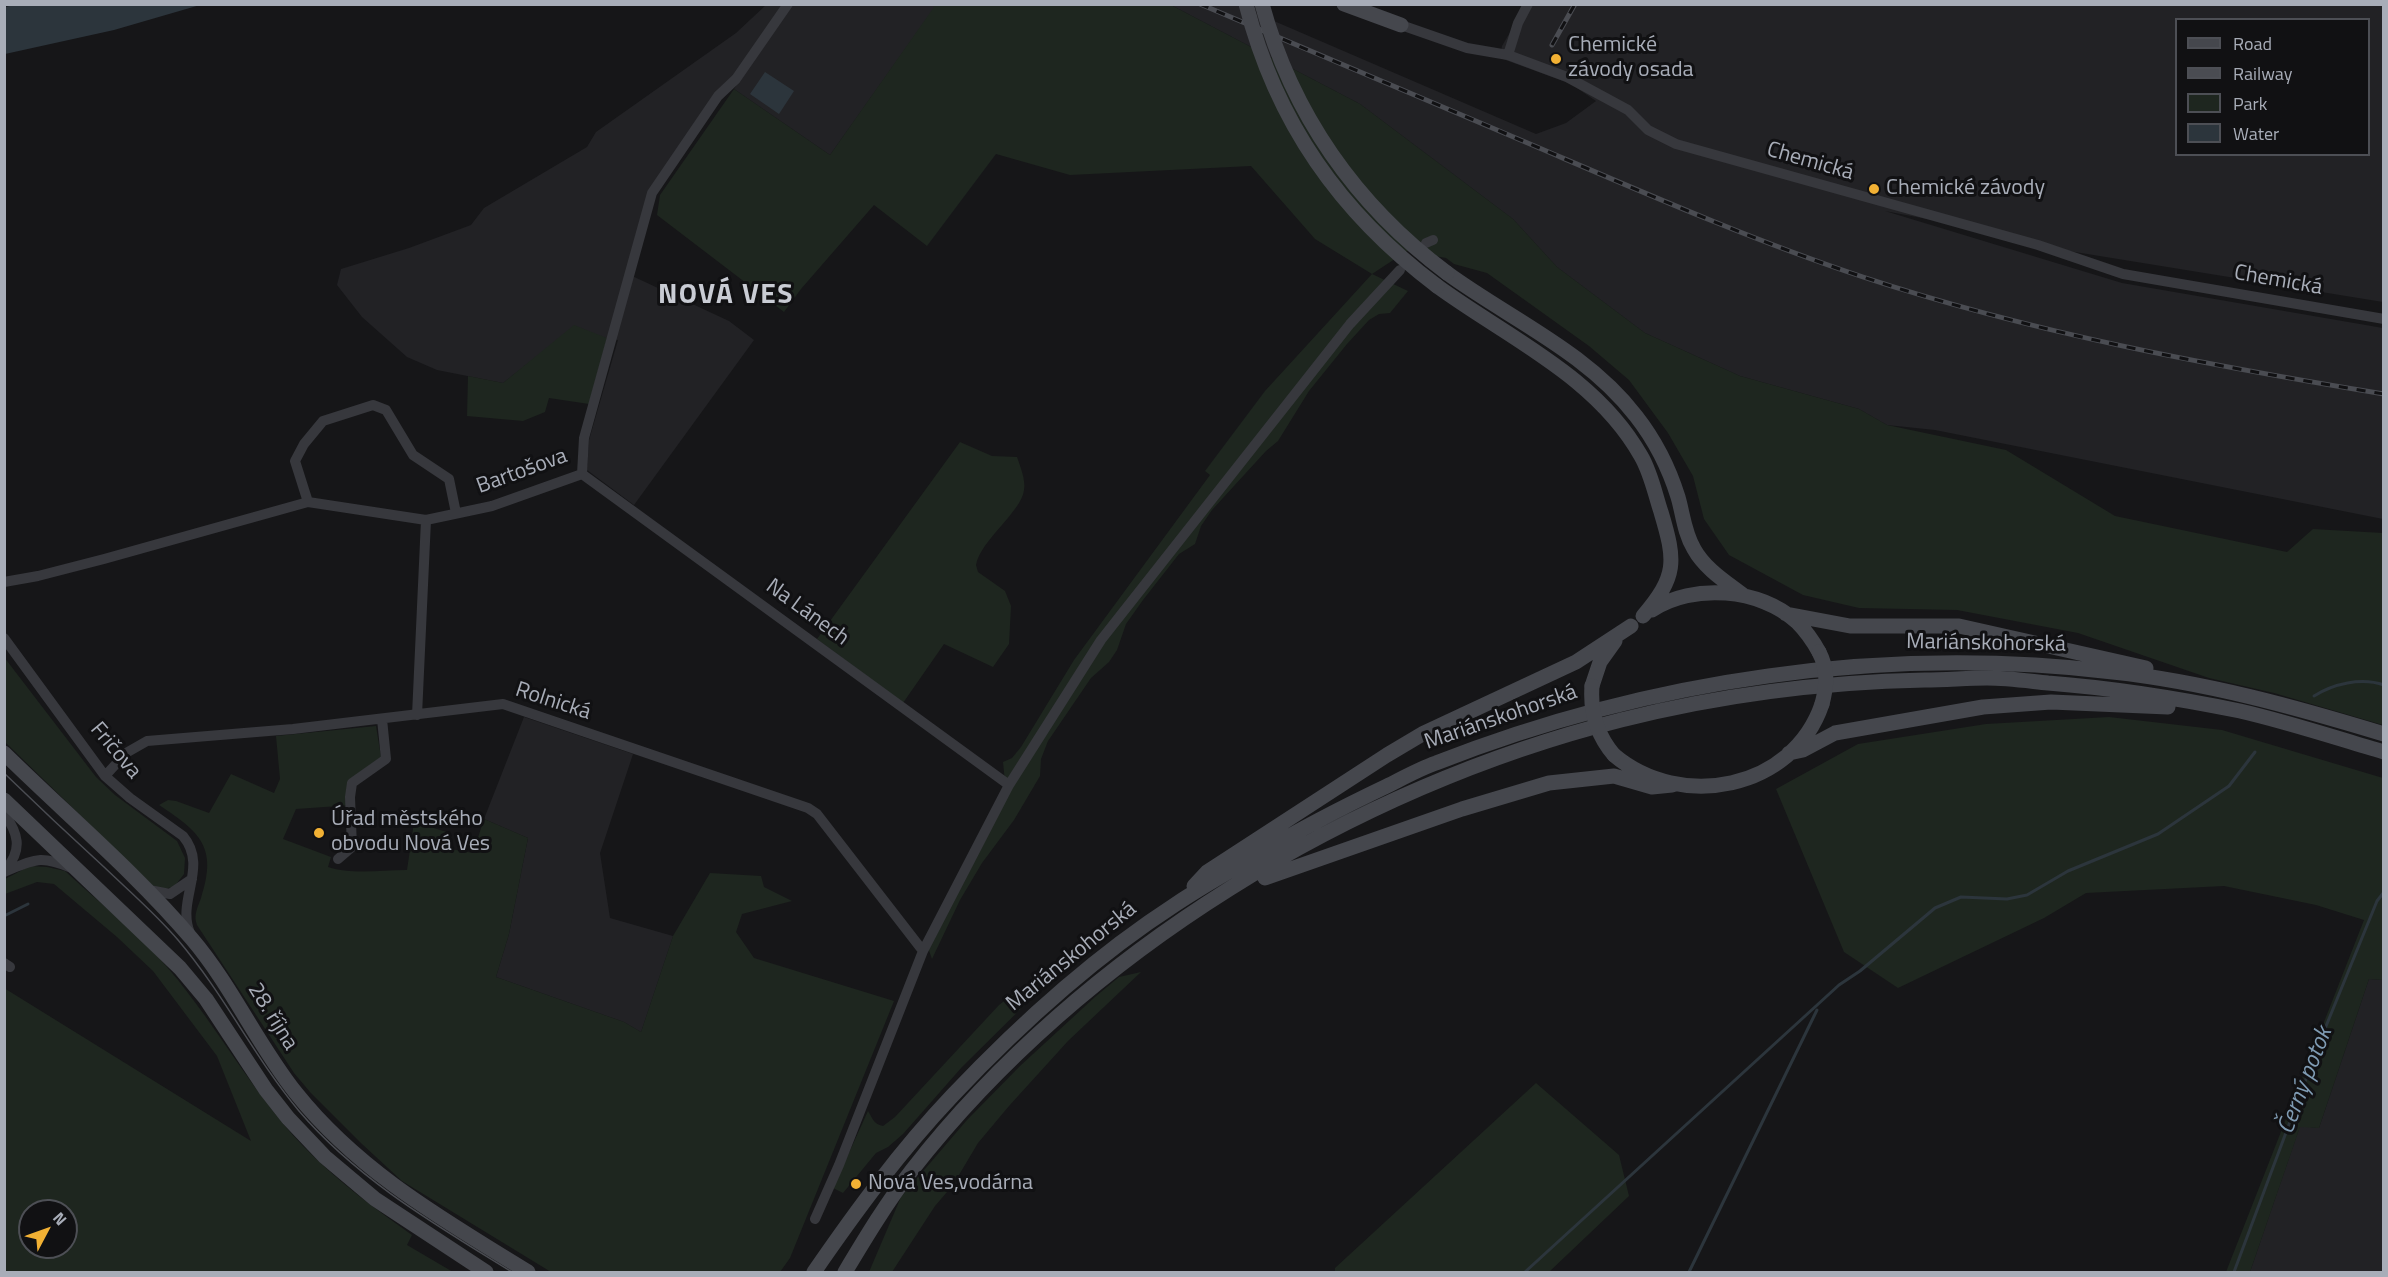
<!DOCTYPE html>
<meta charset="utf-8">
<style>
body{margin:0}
#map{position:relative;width:2388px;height:1277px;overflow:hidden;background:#161618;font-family:"Titillium Web",sans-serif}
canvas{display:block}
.frame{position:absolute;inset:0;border:6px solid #a8adb8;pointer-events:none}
.legend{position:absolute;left:2175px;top:18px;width:195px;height:138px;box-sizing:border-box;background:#111113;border:2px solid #4d4f55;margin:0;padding:8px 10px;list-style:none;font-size:18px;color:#a8adb8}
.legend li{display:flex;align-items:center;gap:12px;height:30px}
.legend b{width:30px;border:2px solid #4d4f55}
.north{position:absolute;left:18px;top:1199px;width:60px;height:60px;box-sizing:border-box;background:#111113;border:2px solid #4d4f55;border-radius:50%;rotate:49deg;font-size:16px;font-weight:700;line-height:24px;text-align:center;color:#a8adb8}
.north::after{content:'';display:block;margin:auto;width:21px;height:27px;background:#f2b134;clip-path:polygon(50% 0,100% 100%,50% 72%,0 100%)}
</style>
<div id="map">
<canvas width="2388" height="1277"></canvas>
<div class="frame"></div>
<ul class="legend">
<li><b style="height:8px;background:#45474d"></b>Road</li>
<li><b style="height:8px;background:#4a4c52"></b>Railway</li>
<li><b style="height:16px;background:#1e261f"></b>Park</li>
<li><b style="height:16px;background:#2c353c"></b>Water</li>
</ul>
<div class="north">N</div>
</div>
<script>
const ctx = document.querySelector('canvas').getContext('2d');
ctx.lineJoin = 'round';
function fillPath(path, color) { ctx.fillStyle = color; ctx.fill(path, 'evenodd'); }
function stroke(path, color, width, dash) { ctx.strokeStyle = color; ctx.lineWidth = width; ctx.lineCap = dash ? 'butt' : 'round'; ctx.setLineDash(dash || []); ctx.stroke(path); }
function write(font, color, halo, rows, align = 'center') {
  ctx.font = font + ' "Titillium Web",sans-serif'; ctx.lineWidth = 6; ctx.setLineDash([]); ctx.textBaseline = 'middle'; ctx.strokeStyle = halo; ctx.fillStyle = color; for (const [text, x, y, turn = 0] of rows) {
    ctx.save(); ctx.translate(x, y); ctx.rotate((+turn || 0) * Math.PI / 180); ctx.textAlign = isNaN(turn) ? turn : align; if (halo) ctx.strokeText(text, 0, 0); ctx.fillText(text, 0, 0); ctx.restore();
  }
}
fillPath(new Path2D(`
 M932,4L935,7L830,155L734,89L789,5Z
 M766,5H788L654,192L630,275L729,321L754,340L634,505L587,470L589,440L618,340L607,338L536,357L503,383L437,370L407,357L362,317L337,285L341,269L409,248L471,225L484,208L587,147L596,132L736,33Z
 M1171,5H1237L1536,134L1566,123L1596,101L1571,84L1500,58L1502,46L1526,5H2383V302L2038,246L1969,227L1885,211L2122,283L2383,328V519L1935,430L1887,425L1859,409L1740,376L1645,333L1557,267L1513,219L1360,104ZM2176,20H2368V154H2176Z
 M524,717L633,754L600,853L610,918L673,936L641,1032L624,1022L496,977L509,934L528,838L484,819Z
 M2369,979L2383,980V1272H2250L2300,1126L2319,1128Z`), '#222225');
fillPath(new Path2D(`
 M932,5H1171L1360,104L1513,219L1557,267L1645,333L1740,376L1859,409L1887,425L2006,450L2115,516L2287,552L2313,529L2383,533V725L2274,693L2209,678L2078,633L1957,610L1859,608L1803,595L1729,555L1704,519L1693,476L1668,433L1629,380L1589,346L1487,273L1454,264L1446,258L1407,251L1372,274L1408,291L1390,313L1379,314L1369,320L1347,344L1309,391L1278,441L1266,451L1212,510L1201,526L1195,544L1179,554L1143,600L1126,624L1117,650L1109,662L1091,678L1048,741L1041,759L1040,776L1014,820L982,863L960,900L932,959L927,945L1006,792L1003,762L1012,758L1021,747L1074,660L1210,475L1205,471L1265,391L1372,274L1315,239L1251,166L1070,175L996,154L927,246L874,205L801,289L784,312L657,215L660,195L734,89L830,155L934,7Z
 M574,325L607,338L589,404L549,398L545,412L523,421L467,416L468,376L503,383Z
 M960,442L992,456L1017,457C1020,466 1026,480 1024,490C1022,511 980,541 976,565L978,572L1005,591L1011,606L1009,644L993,667L944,644L903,703L817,639Z
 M4,657L96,777L115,795L177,841L185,858L184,874L174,887L162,889L152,885L5,742Z
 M2109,717L2222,730L2383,778V980L2369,979L2319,1128L2300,1127L2250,1272H2226L2364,920L2316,905L2224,886L2086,893L2044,918L1898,988L1844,952L1776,789L1858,744L1986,724Z
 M376,726L381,757L356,775L353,805L296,809L283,839L331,857L328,867C352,875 382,870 407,870L414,822L450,833L445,848L473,853L484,819L528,838L509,934L496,977L624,1022L641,1032L673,936L710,873L761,876L764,887L792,901L742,914L736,932L754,958L894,1001L790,1258L780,1272H551L402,1181L362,1144L310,1092L294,1073L197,925C193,915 198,907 201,898C218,847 200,832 159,805L168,800L176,801L209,813L231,774L274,793L280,779L276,736Z
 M30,866L47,867L65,871C96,900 131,927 159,958C212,1016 248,1088 303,1146C336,1180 374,1208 412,1235L407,1245L453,1272H5L4,988L251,1141L217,1056L153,971L117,937L54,884L37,882L5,894V879ZM30,1211H66V1247H30Z
 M1044,970L1050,980L962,1067L903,1134L888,1147L876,1153L843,1193L833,1188L868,1111C872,1117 873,1124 883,1126L895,1117L999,1005Z
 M1141,972L1068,1041L1009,1106L978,1143L953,1185L935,1206L892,1272H869L901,1197L967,1120L1020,1066L1095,997L1119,977Z
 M1536,1083L1619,1155L1629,1196L1549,1272H1335V1268Z`), '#1e261f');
fillPath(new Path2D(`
 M14,5L200,4V5L114,30L5,54V7Z
 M765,72L794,91L779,114L750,94Z`), '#2c353c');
stroke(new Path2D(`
 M2314,696C2333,684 2361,677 2384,685
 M4,916L28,904
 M1525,1272L1839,985L1860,971L1935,908L1961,897L2007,899L2027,895L2068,871L2158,834L2229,786L2255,752
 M1689,1272L1817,1010
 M2234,1272L2322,1036L2377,901L2384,892`), '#2c353c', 3);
stroke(new Path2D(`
 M1401,25L1467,48L1508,55L1567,77L1628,110L1648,130L1676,144L2038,245L2123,274L2384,319
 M1508,55L1518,23L1528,4
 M1426,243L1433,240
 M582,474L1009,785
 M308,502L295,461L304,444L323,421L373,405L386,410L413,455L449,479L456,513
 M4,582L38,576L104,559L308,502L426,520L492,506L582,474L584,438L652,193L718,96L736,79L788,4
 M4,638L105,776L130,798L183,836C209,867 176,900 190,933
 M417,715L426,520
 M105,776L126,753L147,741L293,729L503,704L808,808L817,814L923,951
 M4,813C18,833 23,849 6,869
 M338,859L352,847L350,797L352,783L386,759L382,719
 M4,872C36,859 40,855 72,868
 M149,890L170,894L192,879
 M4,963L10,967
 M815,1219L839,1165L923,951L1009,785L1101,640L1350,324L1400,270`), '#37383d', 10);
stroke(new Path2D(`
 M1344,4L1401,25
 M1447,273C1510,319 1587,352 1636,416C1654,439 1669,468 1678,497C1683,514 1684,532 1694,549C1705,569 1726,582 1743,595
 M1437,286C1508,338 1596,376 1641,456C1651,473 1655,494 1661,512C1676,562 1677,576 1643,616
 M1652,610C1693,583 1760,588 1797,622C1806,631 1813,641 1819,652
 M1786,614L1850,626H1959L2146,668
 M1592,686L1600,662L1615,641
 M4,753C67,815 135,872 192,939C232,986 257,1044 296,1093C359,1172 444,1220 528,1272
 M1789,753L1803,750L1835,733L1983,707L2051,702L2168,707
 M1614,755C1680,811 1793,790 1822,704
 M4,800L180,968L206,999L266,1090L288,1118L325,1157L375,1199L486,1272
 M1265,878L1462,809L1549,783L1614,776L1652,787L1672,785
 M1194,886L1207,872L1387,755L1424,733L1576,662L1631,626
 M814,1272C856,1211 900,1151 952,1096C1019,1025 1094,957 1176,904C1203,886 1232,870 1260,853C1302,828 1343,807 1387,786C1403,778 1419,769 1436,763C1650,679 1884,645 2113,672C2205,682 2295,707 2384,734
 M845,1272C866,1237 887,1202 912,1170C1082,952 1354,787 1621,720C1720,695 1823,682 1925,680C1946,680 1967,678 1987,678C2007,678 2028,681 2048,683C2113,688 2176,698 2240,711C2288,722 2336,738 2384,752`), '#45474d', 15);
stroke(new Path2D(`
 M4,773C37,805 70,836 104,867C129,891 156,914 178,940C224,994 254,1057 299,1111C358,1180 436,1225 512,1272`), '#4a4c52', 1.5);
const rail = new Path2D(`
 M1200,4C1310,51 1420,97 1530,144C1640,191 1749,239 1863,277C2033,333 2207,365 2384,394
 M1552,45L1575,4`);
stroke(rail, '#4a4c52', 5);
stroke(rail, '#111113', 3, [9]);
stroke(new Path2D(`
 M1246,4C1276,122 1340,213 1437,286
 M1262,4C1292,114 1356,205 1447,273
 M1819,652C1828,669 1827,685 1822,704
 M1592,686C1590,712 1597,735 1614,755`), '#45474d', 15);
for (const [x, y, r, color] of [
 [1556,59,6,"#f2b134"],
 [1874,189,6,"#f2b134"],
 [319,833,6,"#f2b134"],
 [856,1184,6,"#f2b134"]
]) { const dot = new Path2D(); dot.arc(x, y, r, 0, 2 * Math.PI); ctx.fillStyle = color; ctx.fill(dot); stroke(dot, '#111113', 2); }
write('22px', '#a8adb8', '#111113', [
 ["Chemické",1568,46],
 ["závody osada",1568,71],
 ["Chemické závody",1886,189],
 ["Úřad městského",331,820],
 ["obvodu Nová Ves",331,845],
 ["Nová Ves,vodárna",868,1184]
], 'left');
write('22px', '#a8adb8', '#111113', [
 ["Chemická",1810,162,16],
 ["Chemická",2278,281,10],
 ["Bartošova",522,472,-20],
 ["Na Lánech",807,613,36],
 ["Mariánskohorská",1986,644,1],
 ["Rolnická",553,702,18],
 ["Mariánskohorská",1501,718,-19],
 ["Fričova",115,751,50],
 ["Mariánskohorská",1072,957,-39],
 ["28. října",272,1017,58]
]);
write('italic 24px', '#7f9bb3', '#111113', [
 ["Černý potok",2306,1081,-69]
]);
ctx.letterSpacing = '1.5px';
write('bold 28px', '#c9ccd4', '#111113', [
 ["NOVÁ VES",726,296]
]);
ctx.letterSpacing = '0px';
</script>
